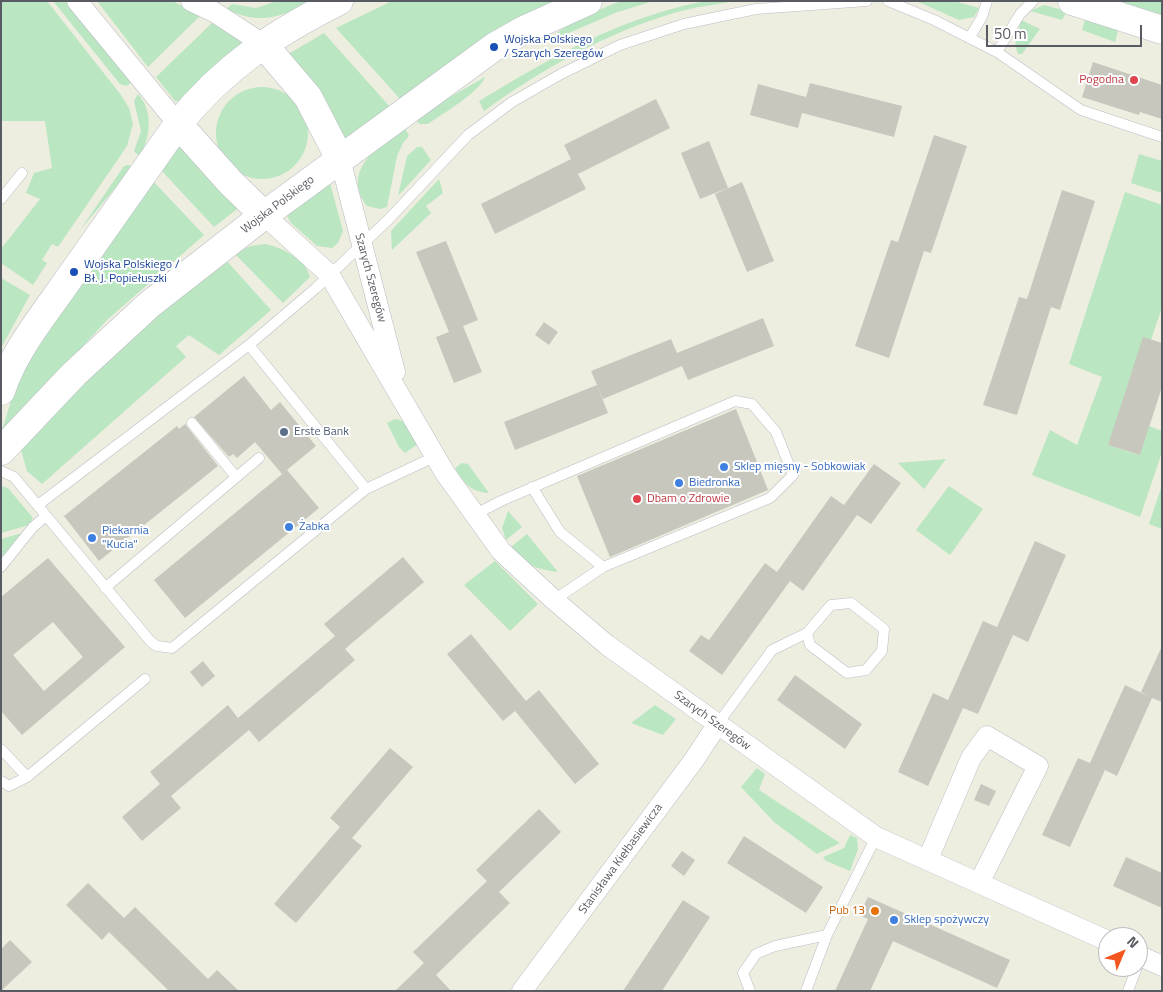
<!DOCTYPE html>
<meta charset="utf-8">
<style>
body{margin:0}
#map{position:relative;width:1163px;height:992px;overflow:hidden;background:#edede0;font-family:"Titillium Web",sans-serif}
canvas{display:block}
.frame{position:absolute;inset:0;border:2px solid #595b62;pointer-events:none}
.north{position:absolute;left:1098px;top:927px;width:50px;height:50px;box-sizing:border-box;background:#fff;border:1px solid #bdbdc0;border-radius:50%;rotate:45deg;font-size:14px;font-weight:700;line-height:20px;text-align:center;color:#595b62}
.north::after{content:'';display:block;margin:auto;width:18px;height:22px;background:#f4551f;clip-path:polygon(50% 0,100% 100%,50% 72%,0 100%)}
.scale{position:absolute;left:986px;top:25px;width:156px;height:22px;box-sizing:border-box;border:2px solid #595b62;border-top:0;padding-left:6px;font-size:15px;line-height:18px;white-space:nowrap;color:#595b62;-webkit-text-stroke:4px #fff;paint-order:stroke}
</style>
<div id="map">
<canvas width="1163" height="992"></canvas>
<div class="frame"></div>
<div class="north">N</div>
<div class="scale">50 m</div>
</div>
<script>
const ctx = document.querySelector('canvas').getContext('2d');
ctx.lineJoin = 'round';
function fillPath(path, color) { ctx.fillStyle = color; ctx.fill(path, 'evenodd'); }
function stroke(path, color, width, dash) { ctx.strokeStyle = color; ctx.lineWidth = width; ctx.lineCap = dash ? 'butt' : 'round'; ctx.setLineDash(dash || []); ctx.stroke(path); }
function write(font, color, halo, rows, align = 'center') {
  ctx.font = font + ' "Titillium Web",sans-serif'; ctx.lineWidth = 4; ctx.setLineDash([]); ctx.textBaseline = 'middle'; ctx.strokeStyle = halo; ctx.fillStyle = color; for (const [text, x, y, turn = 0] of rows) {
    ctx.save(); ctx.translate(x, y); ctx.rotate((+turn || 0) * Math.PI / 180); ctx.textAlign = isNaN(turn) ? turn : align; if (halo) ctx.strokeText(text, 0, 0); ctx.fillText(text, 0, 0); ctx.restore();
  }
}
fillPath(new Path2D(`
 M1,1H47L121,95L129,108L133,124L127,146L58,247L52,244L42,260L47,263L33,285L1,263V249L40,199L26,193L34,173L52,168L45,121H1Z
 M53,1H67L131,83L126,86L120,84Z
 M97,1H172L201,15L148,67Z
 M277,1H308L309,3C277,18 260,25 226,9L232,4L256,8Z
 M392,1H560L401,100L336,28Z
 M621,1H653L615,13L541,45L574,20Z
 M705,1H734C714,5 694,7 674,13C606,33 542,69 484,111L479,101C554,56 617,19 705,1Z
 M916,1H954L979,8L974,17L959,20Z
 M1110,1H1162V18Z
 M1044,5L1067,11L1062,20L1030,11Z
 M1086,16L1119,27L1115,42L1082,30Z
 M1021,20L1040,29L1022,54H1018L1015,45Z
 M214,21L242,40V44L182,102L175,101L156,77Z
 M324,33L391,108L346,140L342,137L289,56L290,53Z
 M485,77C480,92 442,114 428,124H420L417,121L419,115Z
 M216 133a46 46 0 1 1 92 0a46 46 0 1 1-92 0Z
 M138,94C154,112 150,137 140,157L134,151L141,131L134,101Z
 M404,126L409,136L403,143L397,156L387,207L380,209L367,206C340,171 379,146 404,126Z
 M180,144L241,206L214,227L160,169Z
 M417,147H422L431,160L398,196L407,156Z
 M1139,154L1162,161V193L1131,183Z
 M128,165L133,167L80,230L124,166Z
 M439,179L443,193L426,206L431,213L392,250L391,231Z
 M152,180L204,235L107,320L4,432L2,430L19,375Z
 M330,183L343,231L338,243L332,248L317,246L290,222L287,215Z
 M1125,192L1162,205V307L1151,340L1108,445L1139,455L1149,426L1162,431V452L1140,517L1032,475L1050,430L1077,445L1102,377L1069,364Z
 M265,244C283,248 305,258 310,277L283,303L234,253L251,246Z
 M225,259L271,310L219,355L189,335L176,346L186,357L42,484L27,471L20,447L94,370L160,312Z
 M1,278L30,295L1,348Z
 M395,419L407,422L418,444L405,453L399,447L387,423Z
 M946,459L924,489L898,463Z
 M462,463L468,464L489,493C470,492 464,483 455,468Z
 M1162,485V529L1149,524Z
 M1,486L8,488L33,518L29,525L1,533Z
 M949,486L983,509L950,555L916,530Z
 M508,511L522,527L506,540L502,528Z
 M22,533L1,559V539Z
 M527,534L558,572C534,569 527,565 511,547Z
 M495,561L538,604L510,631L464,585Z
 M655,705L676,719L663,735L631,723Z
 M757,768L765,774L759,790L840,843L817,854L774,822L741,787Z
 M850,835L857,838L858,849L850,871L826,861L823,857L844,848Z`), '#bae7c2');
fillPath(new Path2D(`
 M1093,62L1162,85V119L1140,112L1139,115L1082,97Z
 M810,83L902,106L894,137L802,113L798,128L750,115L758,84L806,97Z
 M656,99L670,128L578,174L586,189L495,234L481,204L571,159L564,145Z
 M934,135L967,146L931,253L924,251L889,358L855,346L891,240L898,242Z
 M709,141L728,188L700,199L681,153Z
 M742,182L774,261L747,272L715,194Z
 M1062,190L1095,201L1060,310L1051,307L1017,415L983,405L1019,297L1027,299Z
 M446,241L478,320L463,326L482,372L454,383L436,337L449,332L416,252Z
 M763,318L774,346L688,380L682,366L603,399L591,371L671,339L677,353Z
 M544,322L558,332L549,345L535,335Z
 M1143,337L1162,343V387L1140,455L1108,445Z
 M244,376L271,410L280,402L316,446L282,474L255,442L237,458L233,454L229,457L194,417Z
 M597,385L608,413L515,450L504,422Z
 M736,409L768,490L610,557L577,476Z
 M185,424L218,466L99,561L64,516L177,426L179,429Z
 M874,464L901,483L871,524L857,515L803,591L790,581L722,675L689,651L701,635L709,640L765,563L777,572L831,496L844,505Z
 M287,470L319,508L185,618L154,580Z
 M1035,541L1066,555L1028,642L1013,635L978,714L963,708L928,786L898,772L933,693L948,700L983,621L997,627Z
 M403,557L424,582L345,649L355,660L259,742L249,730L171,796L181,808L142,841L122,817L160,784L150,772L228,705L238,718L335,636L324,624Z
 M48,558L125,647L22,735L1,711V597ZM53,622L83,657L44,691L13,655Z
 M471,634L526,701L539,690L599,764L575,784L515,711L503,721L447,654Z
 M1162,646V702L1152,698L1117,776L1105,770L1070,847L1042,835L1078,758L1090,763L1125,685L1150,697L1141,692Z
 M203,661L215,676L202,687L190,672Z
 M795,675L862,724L845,749L777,700Z
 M390,748L413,767L352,838L362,846L296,923L274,904L340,827L330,818Z
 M981,784L996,791L989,806L974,800Z
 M539,809L561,832L499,892L510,903L436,975L451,991H395L424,963L413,952L487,881L476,870Z
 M744,836L823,887L806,913L727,863Z
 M682,851L695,860L684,876L671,866Z
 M1126,857L1162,873V908L1113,886Z
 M88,883L124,918L135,907L208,979L217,970L239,991H169L109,932L102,940L66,905Z
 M868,897L1010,960L997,988L893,941L870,991H835L868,919L859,915Z
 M683,900L710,917L662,991H623Z
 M10,940L32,962L1,991V949Z`), '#c8c7bd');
const lane = new Path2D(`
 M888,1L934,20L997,52L1081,110L1162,137
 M970,37L982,17L987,1
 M997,52L1020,14L1033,1
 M1,199L22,173
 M249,345L366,489
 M192,423L236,477
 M1,471L14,477L151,642L157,646L172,648L366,489L434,457
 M532,487L560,532L603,567
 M38,505L249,345L316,288L389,219L468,135L512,102L561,74L620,45L684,24L756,9L867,1
 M474,515L501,501L735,401L752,404L776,432L793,475L770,498L603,567L554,600
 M1,567L33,527L46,516
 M105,588L259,458
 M717,725L772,650L807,633L810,645L847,673L866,670L882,651L884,629L851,603L831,605L807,633
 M1,749L27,777
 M1,781L9,786L27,777L145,679
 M750,991L743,973L756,954L775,946L827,935
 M806,991L827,935L876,837
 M1128,991L1137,967`);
const street = new Path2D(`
 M77,1L178,124
 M191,1L214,12L263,44
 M340,159L395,372
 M264,215L329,274L445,473L501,551L554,600L607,645L876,837L1108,941
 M928,859L971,758L987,736L1038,766L979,883
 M1138,955L1162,966
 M522,991L694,760L717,725`);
const secondary = new Path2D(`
 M1072,1L1162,30
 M263,44L308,97L340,159
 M178,124L231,183L264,215
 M1,391C14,350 44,315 68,280C105,228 141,176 178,124C224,67 275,33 339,1
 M1,451L74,374L150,304L264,215L494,47L524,30L588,1`);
stroke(lane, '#bbbcc3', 11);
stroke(street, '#bbbcc3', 21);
stroke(secondary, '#bbbdc5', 29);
stroke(lane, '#fff', 10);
stroke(street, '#fff', 20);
stroke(secondary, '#fff', 28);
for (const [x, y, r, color] of [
 [494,47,5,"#1a4fb4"],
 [1134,80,5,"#e0444e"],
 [74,272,5,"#1a4fb4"],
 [284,432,5,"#5c6f8a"],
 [724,467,5,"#3f7fe0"],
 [679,483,5,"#3f7fe0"],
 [637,499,5,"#e0444e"],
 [289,527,5,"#3f7fe0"],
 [92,538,5,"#3f7fe0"],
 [875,911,5,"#e8710a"],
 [894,920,5,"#3f7fe0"]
]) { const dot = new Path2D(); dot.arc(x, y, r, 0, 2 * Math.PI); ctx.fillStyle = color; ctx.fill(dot); stroke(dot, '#fff', 2); }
write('12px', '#164399', '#fff', [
 ["Wojska Polskiego",504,40],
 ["/ Szarych Szeregów",504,54],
 ["Wojska Polskiego /",84,265],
 ["Bł. J. Popiełuszki",84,279]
], 'left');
write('12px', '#be3a42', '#fff', [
 ["Pogodna",1124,80],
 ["Dbam o Zdrowie",647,499,"left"]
], 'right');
write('12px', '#595b62', '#fff', [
 ["Wojska Polskiego",278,205,-37],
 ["Szarych Szeregów",370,278,75],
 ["Szarych Szeregów",712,721,36],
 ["Stanisława Kiełbasiewicza",621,859,-54]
]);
write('12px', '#4e5e75', '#fff', [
 ["Erste Bank",294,432]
], 'left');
write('12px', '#366cbe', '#fff', [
 ["Sklep mięsny - Sobkowiak",734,467],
 ["Biedronka",689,483],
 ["Żabka",299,527],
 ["Piekarnia",102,531],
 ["\"Kucia\"",102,545],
 ["Sklep spożywczy",904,920]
], 'left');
write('12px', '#c56008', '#fff', [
 ["Pub 13",865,911]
], 'right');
</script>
